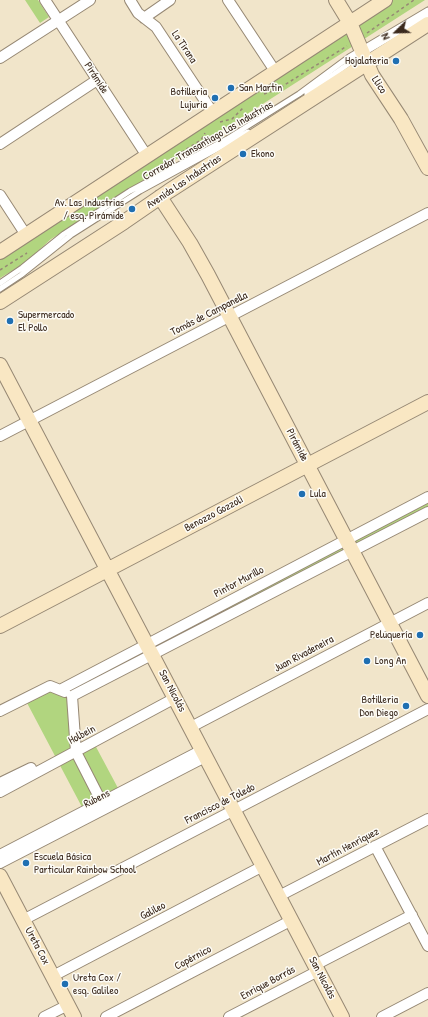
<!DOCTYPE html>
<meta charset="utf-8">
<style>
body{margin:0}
#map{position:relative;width:428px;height:1017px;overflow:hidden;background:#f1e5ca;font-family:"Patrick Hand",sans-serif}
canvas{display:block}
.north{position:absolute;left:376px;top:12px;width:40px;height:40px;-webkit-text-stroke:3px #fdfcf7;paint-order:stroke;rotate:247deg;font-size:11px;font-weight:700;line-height:16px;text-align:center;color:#3b2a1e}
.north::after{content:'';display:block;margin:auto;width:14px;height:18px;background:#3b2a1e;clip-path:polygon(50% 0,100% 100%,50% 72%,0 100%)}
</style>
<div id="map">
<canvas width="428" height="1017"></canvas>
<div class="north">N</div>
</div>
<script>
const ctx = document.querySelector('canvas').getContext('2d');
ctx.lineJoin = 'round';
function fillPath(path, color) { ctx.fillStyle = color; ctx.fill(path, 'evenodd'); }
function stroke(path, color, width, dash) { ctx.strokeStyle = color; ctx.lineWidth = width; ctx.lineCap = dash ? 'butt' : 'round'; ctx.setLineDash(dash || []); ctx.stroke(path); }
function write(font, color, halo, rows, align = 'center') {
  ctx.font = font + ' "Patrick Hand",sans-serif'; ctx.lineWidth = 3; ctx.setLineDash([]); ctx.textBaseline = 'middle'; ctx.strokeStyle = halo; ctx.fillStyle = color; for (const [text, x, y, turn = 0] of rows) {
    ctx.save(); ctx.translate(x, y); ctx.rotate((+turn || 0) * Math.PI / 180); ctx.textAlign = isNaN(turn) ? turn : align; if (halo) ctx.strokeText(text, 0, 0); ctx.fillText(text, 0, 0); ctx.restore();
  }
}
fillPath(new Path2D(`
 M25,0H38L49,17L40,23Z
 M393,0H425L66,230L51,239L25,263L0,278V257Z
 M428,500V507L72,694L69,691V689Z
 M51,689L71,698L72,750L99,800L83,809L26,701Z
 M95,745L119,790L104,798L80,752Z`), '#b1d57f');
const lane = new Path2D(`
 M307,94L362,54L428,15
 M0,283L22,268L64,234L130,191L227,139L299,94L349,57L428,10
 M0,289L21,275L71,235L140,191L248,132`);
const street = new Path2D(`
 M45,0L147,156
 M130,0L138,13L156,27L213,113
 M228,0L275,71
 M144,18L170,0
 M0,58L90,0
 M0,144L97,80
 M0,195L26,235
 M0,436L428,213
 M60,690L428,497
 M72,696L428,512
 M72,696L76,752L101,801
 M0,711L50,686L65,692
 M191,727L428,603
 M0,783L31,768
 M0,792L175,698
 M375,846L428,946
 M0,855L202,750
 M0,863L205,757
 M279,896L428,819
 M23,920L428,709
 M315,965L412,915
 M53,976L263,866
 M44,1017L68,1005
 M106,1017L292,920
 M229,1017L318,971
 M382,1017L428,993`);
const secondary = new Path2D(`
 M336,0L350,23L372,75L401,119L428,168
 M160,197L190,243L208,275L428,696
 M0,252L385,0
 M0,302L124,222L169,191L428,24
 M0,365L342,1017
 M0,626L428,402
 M0,876L74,1017`);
stroke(lane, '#968874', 7);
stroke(street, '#968874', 12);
stroke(secondary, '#968874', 16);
stroke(new Path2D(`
 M367,33L414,0
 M264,94L278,89L347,46
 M220,122L232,119L243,108
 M161,165L201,140L205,133
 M0,270L27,253`), '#968874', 1.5, [3, 3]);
stroke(lane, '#fff', 5);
stroke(street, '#fff', 10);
stroke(secondary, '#f9e7c3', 14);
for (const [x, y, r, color] of [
 [396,61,4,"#1f6fb2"],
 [231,88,4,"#1f6fb2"],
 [215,98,4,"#1f6fb2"],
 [243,154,4,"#1f6fb2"],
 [132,209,4,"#1f6fb2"],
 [10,321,4,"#1f6fb2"],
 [302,494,4,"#1f6fb2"],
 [420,635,4,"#1f6fb2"],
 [367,661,4,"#1f6fb2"],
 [406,706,4,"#1f6fb2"],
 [26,863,4,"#1f6fb2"],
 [65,984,4,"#1f6fb2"]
]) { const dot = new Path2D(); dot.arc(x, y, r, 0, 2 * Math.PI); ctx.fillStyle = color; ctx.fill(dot); stroke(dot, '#fdfcf7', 1.5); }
write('11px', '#3b2a1e', '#fdfcf7', [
 ["La Tirana",184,47,56],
 ["Pirámide",96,78,57],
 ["Llico",379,85,57],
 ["Corredor Transantiago Las Industrias",208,141,-30],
 ["Avenida Las Industrias",184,182,-34],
 ["Tomás de Campanella",209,314,-27],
 ["Pirámide",297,445,62],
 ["Benozzo Gozzoli",214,514,-28],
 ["Pintor Murillo",239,582,-28],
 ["Juan Rivadeneira",304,654,-28],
 ["San Nicolás",172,691,62],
 ["Holbein",82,735,-28],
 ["Rubens",97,799,-27],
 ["Francisco de Toledo",220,804,-27],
 ["Martín Henríquez",348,847,-28],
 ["Galileo",153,911,-28],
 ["Ureta Cox",37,946,62],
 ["Copérnico",193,958,-28],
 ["San Nicolás",322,978,62],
 ["Enrique Borrás",268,983,-28]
]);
write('11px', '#3b2a1e', '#fdfcf7', [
 ["Hojalateria",388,61,"right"],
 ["San Martin",239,88],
 ["Botilleria",207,92,"right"],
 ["Lujuria",207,105,"right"],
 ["Ekono",251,154],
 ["Av. Las Industrias",124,203,"right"],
 ["/ esq. Pirámide",124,216,"right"],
 ["Supermercado",18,315],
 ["El Pollo",18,328],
 ["Lula",310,494],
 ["Peluquería",412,635,"right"],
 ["Long An",375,661],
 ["Botilleria",398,700,"right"],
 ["Don Diego",398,713,"right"],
 ["Escuela Básica",34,857],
 ["Particular Rainbow School",34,870],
 ["Ureta Cox /",73,978],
 ["esq. Galileo",73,991]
], 'left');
</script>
